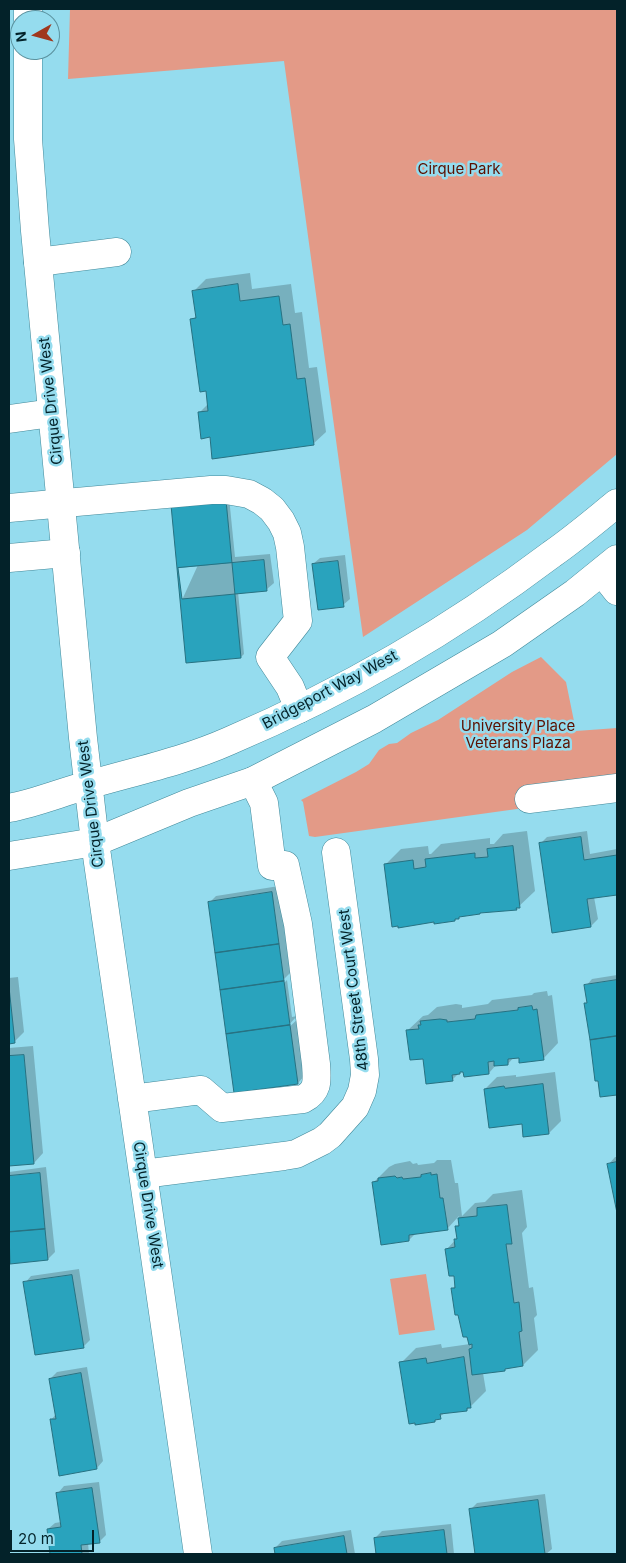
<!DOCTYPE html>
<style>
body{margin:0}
#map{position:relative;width:626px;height:1563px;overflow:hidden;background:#95dcee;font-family:Inter,sans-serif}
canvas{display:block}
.frame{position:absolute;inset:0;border:10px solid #032229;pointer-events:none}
.north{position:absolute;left:10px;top:10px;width:50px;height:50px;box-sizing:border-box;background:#95dcee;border:1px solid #5b929f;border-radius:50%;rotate:263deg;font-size:14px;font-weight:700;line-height:20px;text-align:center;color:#032229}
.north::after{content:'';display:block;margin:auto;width:18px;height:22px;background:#a0381d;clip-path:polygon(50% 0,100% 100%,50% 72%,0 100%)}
.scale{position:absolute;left:10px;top:1530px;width:84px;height:22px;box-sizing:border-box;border:2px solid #032229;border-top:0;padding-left:6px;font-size:15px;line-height:18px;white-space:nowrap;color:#032229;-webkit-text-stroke:4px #95dcee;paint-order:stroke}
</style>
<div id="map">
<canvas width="626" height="1563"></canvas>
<div class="frame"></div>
<div class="north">N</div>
<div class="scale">20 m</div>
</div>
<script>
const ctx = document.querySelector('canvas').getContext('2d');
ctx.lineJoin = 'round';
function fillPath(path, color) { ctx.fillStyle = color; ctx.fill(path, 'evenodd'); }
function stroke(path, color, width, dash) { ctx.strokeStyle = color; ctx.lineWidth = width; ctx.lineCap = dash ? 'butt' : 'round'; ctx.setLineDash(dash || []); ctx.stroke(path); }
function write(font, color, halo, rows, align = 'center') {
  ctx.font = font + ' Inter,sans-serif'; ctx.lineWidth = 5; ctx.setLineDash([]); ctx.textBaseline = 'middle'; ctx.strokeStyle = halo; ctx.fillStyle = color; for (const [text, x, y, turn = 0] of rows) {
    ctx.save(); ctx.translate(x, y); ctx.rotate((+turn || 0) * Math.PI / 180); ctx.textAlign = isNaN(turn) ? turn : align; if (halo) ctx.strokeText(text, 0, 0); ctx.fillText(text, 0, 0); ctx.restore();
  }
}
fillPath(new Path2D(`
 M70,9H617V454L527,530L363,637L284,61L68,79Z
 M541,657L566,682L576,731L617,728V780L524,808L315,837L309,836L303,802L301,800L356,772L369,764L379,750L389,744L397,743L411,733L438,720L512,672Z
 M426,1274L435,1330L399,1335L390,1279Z`), '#e39a87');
fillPath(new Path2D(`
 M250,273L252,289L291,284L295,313L302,312L309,368L317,367L326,432L313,444L211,436L199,413L209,403L192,320L197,315L194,291L206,279Z
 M229,497L235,557L270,554L274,583L267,589L238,592L244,654L241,657L182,600Z
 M345,555L350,599L343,605L313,564L320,558Z
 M527,831L535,891L516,909L482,911L480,913L460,916L455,920L386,864L401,849L428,846L429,854H431L441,844L490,838V844H494L503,834Z
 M587,831L590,854L617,849V894L594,897L598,919L591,926L540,844L547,837Z
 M279,886L290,973L279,984L281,986L287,980L292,1017L297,1016L285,1029L286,1030L300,1017L307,1073L298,1083L209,903L216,896Z
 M617,975V1094L601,1096L586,1004L588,1001L586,986L592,979Z
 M18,977L24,1032L14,1042L9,1043V978Z
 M547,991L548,996L552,995L558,1043L543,1059L514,1057L508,1064L496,1065L489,1073L462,1070L452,1080L424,1057L407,1031L423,1016L428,1015L437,1007L456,1004L462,1005V1008L488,1004L492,1000L532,995L534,993Z
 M33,1046L43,1153L34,1163L9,1165V1048Z
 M555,1072L561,1121L549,1133L523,1122L485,1089L497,1077L516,1075V1077Z
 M615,1157H617V1207L609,1164Z
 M437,1160H451L455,1183H458L462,1216L475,1203L485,1202L493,1194L522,1190L527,1227L522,1233L529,1288L533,1287L537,1315L534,1318L538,1350L523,1365L507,1367L504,1370L483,1373L486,1391L467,1410L446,1412L434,1421L401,1363L416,1348L441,1344L442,1348L470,1344L452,1289L456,1285L455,1274L447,1249L458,1237L456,1227L460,1223L459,1216L447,1229L416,1233L409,1240L374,1182L389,1167L395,1164L410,1161L413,1164L417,1163L418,1165L434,1163Z
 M46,1167L55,1252L48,1259L11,1263L9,1235V1172Z
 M79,1269L90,1340L83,1347L25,1283L31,1276Z
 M87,1367L103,1461L97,1468L51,1420L56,1414L50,1379L57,1372Z
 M99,1482L106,1535L99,1542L88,1543L89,1554H51L48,1529L55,1523L61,1522L58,1493L64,1486Z
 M545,1494L552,1549L546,1554H476L470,1510L477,1503Z
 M451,1524L454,1554H377L375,1538L382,1531Z
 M351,1530L355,1554H276L275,1548L282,1541Z`), '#0003');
const building = new Path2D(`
 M238,284L240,301L279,296L283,325L290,324L297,379L305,378L314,445L212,459L210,437L201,439L198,412L208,411L206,391L200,392L190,319L196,318L192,291Z
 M226,500L241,658L186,663L171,505Z
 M264,560L267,591L182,599L178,568Z
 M338,561L344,607L318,610L312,564Z
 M581,837L584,860L617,855V895L587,899L591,927L552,933L539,843Z
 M513,846L520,908H516L517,910L480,913V914L459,917V919H455V921L434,924V922L398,928V926L392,927L384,864L413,860L414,869L426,867L425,859L475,853V858L488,857L487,849Z
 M272,892L279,944L215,953L208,902Z
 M279,944L284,981L220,990L215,953Z
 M617,980V1036L590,1040L584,1003H587L584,985Z
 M284,981L290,1025L226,1034L220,990Z
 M9,987L15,1043L9,1044Z
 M532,1006L533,1010L537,1009L544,1060L519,1063V1058L508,1059V1065L494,1066V1061L488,1062L489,1074L464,1077L463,1072H460V1074L452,1075L453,1081L426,1084L423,1059L410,1060L406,1030L419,1029L418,1025H421L420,1021L440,1019L447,1020V1022L475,1019L476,1015L518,1010V1008Z
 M290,1025L298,1084L234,1093L226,1034Z
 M617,1036V1095L600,1097L598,1081H595L590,1040Z
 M24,1055L34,1164L9,1166V1056Z
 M543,1084L549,1134L523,1137L522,1124L489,1128L484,1089L504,1086L505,1088Z
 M617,1162V1213L607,1164Z
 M40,1173L45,1229L9,1232V1176Z
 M431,1173V1175L437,1174L440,1198H443L448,1230L409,1235V1241L381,1245L372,1182L378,1181V1178L395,1176L397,1178L402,1177L403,1179L421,1177V1175Z
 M507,1205L512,1244H506L514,1303L519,1302L522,1331L519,1332L523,1366L505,1369V1371L472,1375L469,1349L472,1348V1344L469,1345L467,1337H463L458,1315H455L451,1288H455L454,1276H449L445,1249L455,1247L454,1239H457L455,1226H459L458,1218L477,1216V1208Z
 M45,1229L48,1260L10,1264L9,1232Z
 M72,1275L84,1348L35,1355L23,1282Z
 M464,1357L471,1408H467V1411L440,1414L441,1419L435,1420V1422L415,1425V1423L409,1424L399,1362L426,1358L427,1363Z
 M81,1373L97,1469L59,1476L50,1419H56L49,1379Z
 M92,1488L100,1543L81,1545L82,1554H50L47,1529L61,1527L56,1493Z
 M538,1500L545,1554H475L469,1509Z
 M444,1530L447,1554H376L374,1538Z
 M344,1536L347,1554H275L274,1548Z`);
fillPath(building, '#29a3bd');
stroke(building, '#277181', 1);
const minor = new Path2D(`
 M38,262L117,252
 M9,419L52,413
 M9,508L211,490H226L249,494L262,501L272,509L281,521L287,533L290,547L298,621L270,657L290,687L299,709
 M9,558L66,553
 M602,572L617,591
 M529,799L617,788
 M95,842L198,1554
 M132,1099L201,1090L222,1108L303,1099C319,1091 317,1080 316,1064L298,924L285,865L272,866L264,803L253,781
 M143,1174L284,1156L296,1154L322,1141L330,1135L355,1107L362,1091L365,1075L364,1059L336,852`);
const major = new Path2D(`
 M28,20V9
 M28,50V139L35,231L83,738L95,842
 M9,808C36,803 62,792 88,785C136,771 184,761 229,741C342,693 454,628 552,554C575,538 596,520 617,503
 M9,856L95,842L189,803L253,781L374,719L502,644L575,593L617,559`);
stroke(minor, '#418899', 29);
stroke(major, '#418899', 29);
stroke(minor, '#fff', 28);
stroke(major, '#fff', 28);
write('15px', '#5b1000', '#95dcee', [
 ["Cirque Park",459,169],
 ["University Place",518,726],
 ["Veterans Plaza",518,743]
]);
write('15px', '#032229', '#95dcee', [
 ["Cirque Drive West",51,401,-96],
 ["Bridgeport Way West",330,690,-28],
 ["Cirque Drive West",91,804,-97],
 ["48th Street Court West",354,990,-97],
 ["Cirque Drive West",148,1205,81]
]);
</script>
